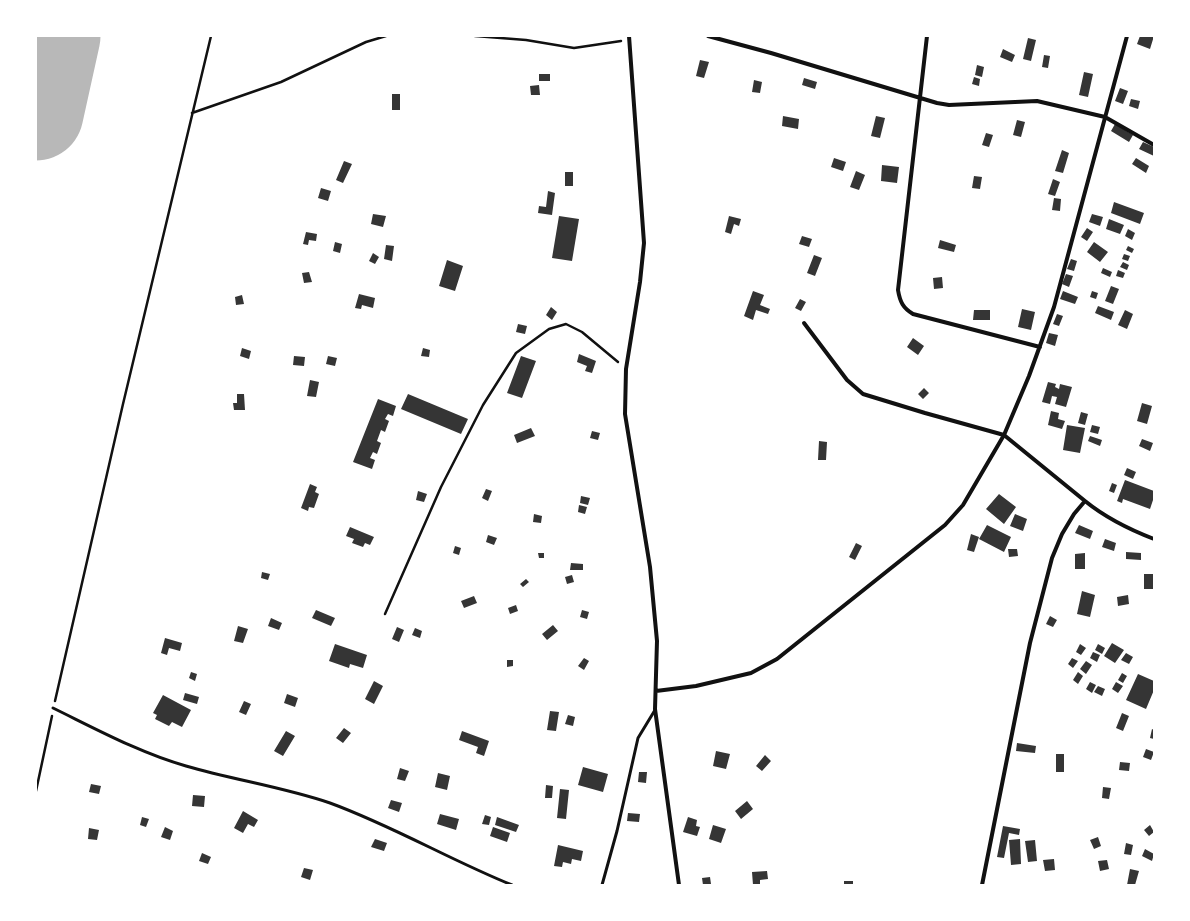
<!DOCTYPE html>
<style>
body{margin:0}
#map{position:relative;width:1190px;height:921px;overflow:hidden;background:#fff;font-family:"IBM Plex Sans",sans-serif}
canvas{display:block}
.frame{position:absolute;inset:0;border:37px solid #fff;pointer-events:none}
</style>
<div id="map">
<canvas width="1190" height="921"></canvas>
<div class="frame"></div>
</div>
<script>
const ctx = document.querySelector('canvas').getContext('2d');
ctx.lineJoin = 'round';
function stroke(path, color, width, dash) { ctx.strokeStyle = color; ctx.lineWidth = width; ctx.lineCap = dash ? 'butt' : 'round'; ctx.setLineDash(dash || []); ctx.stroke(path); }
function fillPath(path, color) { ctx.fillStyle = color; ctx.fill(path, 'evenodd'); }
stroke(new Path2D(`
 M36,113L53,36`), '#b8b8b8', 95);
fillPath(new Path2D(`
 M1140,36H1154L1150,49L1137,44Z
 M1028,38L1036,40L1031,61L1023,59Z
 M1003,49L1015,55L1012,62L1000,57Z
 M1044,55L1050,56L1048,68L1042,67Z
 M700,60L709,62L704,78L696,76Z
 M977,65L984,67L982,77L975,75Z
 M1084,72L1093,74L1088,97L1079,95Z
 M539,74H550V81H539Z
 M974,77L980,79L979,86L972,84Z
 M804,78L817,82L815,89L802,85Z
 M754,80L762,82L760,93L752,92Z
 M539,85L540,95H531L530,86Z
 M1120,88L1128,91L1123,104L1115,101Z
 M392,94H400V110H392Z
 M1131,99L1140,101L1138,109L1129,106Z
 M783,116L799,119L798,129L782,126Z
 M876,116L885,118L880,138L871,136Z
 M1017,120L1025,122L1021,137L1013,135Z
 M1115,124L1133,135L1129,142L1111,131Z
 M986,133L993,135L989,147L982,145Z
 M1143,142L1154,147V156L1139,149Z
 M1062,150L1069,153L1063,173L1055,171Z
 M834,158L846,162L843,171L831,167Z
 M1136,158L1149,166L1146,173L1132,164Z
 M344,161L352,164L343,183L336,180Z
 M882,165L899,167L897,183L881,181Z
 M856,171L865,175L859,190L850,187Z
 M565,172H573V186H565Z
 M974,176L982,177L980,189L972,188Z
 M1053,179L1060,182L1055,196L1048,194Z
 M321,188L331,191L328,201L318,198Z
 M548,191L555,193L552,215L538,213L539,206L546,207Z
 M1054,198L1061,199L1060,211L1052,210Z
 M1114,202L1144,213L1140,224L1111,213Z
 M373,214L386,216L383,227L371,224Z
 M1092,214L1103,217L1100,226L1089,222Z
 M559,216L579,219L572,261L552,258Z
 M729,216L741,219L739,226L734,224L731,234L725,232Z
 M1109,219L1124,225L1120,234L1106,229Z
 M1087,228L1093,232L1087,241L1081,237Z
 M1128,229L1135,233L1132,240L1125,236Z
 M306,232L317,234L316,241L309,240L308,245L303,244Z
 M802,236L812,239L809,247L799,244Z
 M940,240L956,245L954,252L938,248Z
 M335,242L342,244L340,253L333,251Z
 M1094,242L1108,252L1100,262L1087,252Z
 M386,245L394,246L392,261L384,259Z
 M1128,246L1134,249L1132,253L1126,250Z
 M373,253L379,257L375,264L369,261Z
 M1124,254L1130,256L1128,261L1122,259Z
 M814,255L822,258L815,276L807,273Z
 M1071,259L1077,261L1074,271L1067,269Z
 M447,260L463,266L455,291L439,286Z
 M1123,262L1129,265L1127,270L1120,267Z
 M1103,268L1112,272L1110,277L1101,273Z
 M1118,270L1125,273L1123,278L1116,276Z
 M309,272L312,282L304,283L302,273Z
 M1066,274L1073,276L1069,287L1062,284Z
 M942,277L943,288L934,289L933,278Z
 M1111,286L1119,289L1113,304L1105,301Z
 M753,291L764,295L760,305L770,309L768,314L756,310L753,320L744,316Z
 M1063,291L1078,297L1075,304L1060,299Z
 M1092,291L1098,293L1096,299L1090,297Z
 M359,294L375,298L373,308L362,305L361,309L355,308Z
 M242,295L244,304L236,305L235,297Z
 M800,299L806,302L801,311L795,308Z
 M1098,306L1114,312L1111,320L1095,313Z
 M551,307L557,312L552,320L546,315Z
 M1022,309L1035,312L1031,330L1018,327Z
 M974,310H990V320H973Z
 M1125,310L1133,314L1127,329L1118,325Z
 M1057,314L1063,316L1059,326L1053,324Z
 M518,324L527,326L525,334L516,332Z
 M1049,333L1058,335L1055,346L1046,343Z
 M913,338L924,346L918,355L907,347Z
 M242,348L251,351L249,359L240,356Z
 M423,348L430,350L429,357L421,356Z
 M579,354L596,361L592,373L585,371L587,366L577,362Z
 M294,356L305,357L304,366L293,365Z
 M328,356L337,358L335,366L326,364Z
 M521,356L536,361L522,398L507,393Z
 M310,380L319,382L316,397L307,396Z
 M1048,382L1056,384L1055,387L1059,389L1060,384L1072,387L1066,407L1055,404L1057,397L1052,396L1050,404L1042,402Z
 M924,388L929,393L923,399L918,394Z
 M237,394H244L245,410H234L233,403H237Z
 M408,394L468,419L461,434L401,409Z
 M378,399L396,406L393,416L388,414L385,419L389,421L385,432L381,430L377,441L381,443L377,454L373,452L370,458L375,460L372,469L353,462Z
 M1142,403L1152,406L1147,424L1137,421Z
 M1051,411L1059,413L1058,419L1065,421L1062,429L1048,425Z
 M1081,412L1088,414L1085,425L1078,423Z
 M1067,425L1085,428L1080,453L1063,450Z
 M1092,425L1100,427L1098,434L1090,432Z
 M531,428L535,436L517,443L514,435Z
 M592,431L600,433L598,440L590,438Z
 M1090,436L1102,440L1100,446L1088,441Z
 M1142,439L1153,443L1150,451L1139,446Z
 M819,441L827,442L826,460H818Z
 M1127,468L1136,472L1133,479L1124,475Z
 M1125,480L1154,491V497L1150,509L1123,499L1122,503L1117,501Z
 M1112,483L1117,485L1114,493L1109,491Z
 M310,484L317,487L315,492L319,494L314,508L309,507L308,511L301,508Z
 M486,489L492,491L488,501L482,498Z
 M418,491L427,494L424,502L416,500Z
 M999,494L1016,507L1004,524L986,509Z
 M581,496L590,498L588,505L580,503Z
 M579,505L587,507L585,514L578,512Z
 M534,514L542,516L541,523L533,522Z
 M1015,514L1027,519L1023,531L1010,526Z
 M987,525L1011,537L1004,552L979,539Z
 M1079,525L1093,531L1090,539L1075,533Z
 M350,527L374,537L370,545L365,543L363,547L352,543L354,539L346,536Z
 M971,534L979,537L974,552L967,550Z
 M488,535L497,538L494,545L486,542Z
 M1105,539L1116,543L1114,551L1102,547Z
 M856,543L862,546L855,560L849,557Z
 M455,546L461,548L459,555L453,553Z
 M1008,549H1017L1018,556L1009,557Z
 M1126,552L1141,553V560L1126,559Z
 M538,553H544V558H539Z
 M1085,553V569H1075V554Z
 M571,563L583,564V570H570Z
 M262,572L270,574L268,580L261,578Z
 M1144,574H1153V589H1144Z
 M572,575L574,582L567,584L565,577Z
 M526,579L529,582L523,587L520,584Z
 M1082,591L1095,595L1090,617L1077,614Z
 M1128,595L1129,604L1118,606L1117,597Z
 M474,596L477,603L464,608L461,601Z
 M516,605L518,611L510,614L508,608Z
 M316,610L335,618L331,626L312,618Z
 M582,610L589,612L587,619L580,617Z
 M1050,616L1057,620L1053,627L1046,624Z
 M271,618L282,623L279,630L268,626Z
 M553,625L558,631L547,640L542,634Z
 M238,626L248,629L243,643L234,641Z
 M397,627L404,630L399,642L392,639Z
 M415,628L422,631L420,638L412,635Z
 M165,638L182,643L180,651L169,648L167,655L161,653Z
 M1112,643L1124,650L1115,663L1104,656Z
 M335,644L367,655L363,668L350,664L349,668L329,661Z
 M1080,644L1086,648L1081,655L1076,652Z
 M1098,644L1105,648L1102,654L1095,650Z
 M1093,652L1100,655L1097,662L1090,658Z
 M1126,653L1133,657L1129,664L1121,660Z
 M584,658L589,661L584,670L578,666Z
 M1072,658L1078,661L1073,668L1068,664Z
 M507,660H513V666L507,667Z
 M1086,661L1092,665L1086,674L1080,669Z
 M191,672L197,674L195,681L189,678Z
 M1078,672L1083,676L1078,684L1073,680Z
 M1122,673L1127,676L1123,683L1118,680Z
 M1138,674L1154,681V690L1146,709L1126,700Z
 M374,681L383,686L374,704L365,699Z
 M1090,682L1096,685L1092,693L1086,689Z
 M1116,682L1123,686L1118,693L1112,689Z
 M1098,686L1105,689L1102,696L1094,692Z
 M185,693L199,697L197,704L183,700Z
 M287,694L298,698L295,707L284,703Z
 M163,695L191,710L182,727L172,722L169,726L155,719L157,715L153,713Z
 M244,701L251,704L246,715L239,712Z
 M550,711L559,712L556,731L547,730Z
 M1122,713L1129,716L1123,731L1116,728Z
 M568,715L575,717L573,726L565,724Z
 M344,728L351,733L343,743L336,738Z
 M1152,729L1154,730V739L1150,738Z
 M286,731L295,736L283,756L274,751Z
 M462,731L489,741L484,756L476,753L478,747L459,740Z
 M1017,743L1036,746L1035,753L1016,751Z
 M1146,749L1154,752L1151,760L1143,757Z
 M716,751L730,754L726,769L713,766Z
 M1056,754H1064V772H1056Z
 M765,755L771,761L762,771L756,766Z
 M1120,762L1130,763L1129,771L1119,770Z
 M583,767L608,774L603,792L578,785Z
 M400,768L409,771L405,781L397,779Z
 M639,772H647L646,783L638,782Z
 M438,773L450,776L447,790L435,787Z
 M91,784L101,786L99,794L89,792Z
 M546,785L553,786L552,798H545Z
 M1103,787L1111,788L1109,799L1102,798Z
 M560,789L569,790L566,819L557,818Z
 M193,795L205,796L204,807L192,806Z
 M391,800L402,803L399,812L388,808Z
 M747,801L753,809L741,819L735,811Z
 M243,811L258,820L254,827L248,824L243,833L234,828Z
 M628,813L640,814L639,822L627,821Z
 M440,814L459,819L456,830L437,824Z
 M485,815L491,817L489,825L482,824Z
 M142,817L149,819L146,827L140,825Z
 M497,817L519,825L516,832L495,825Z
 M688,817L697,820L696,826L700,827L697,836L683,832Z
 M713,825L726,829L721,843L709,839Z
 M1150,825L1154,832L1149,836L1144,830Z
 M1003,826L1020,829L1019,835L1009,833L1004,858L997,857Z
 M165,827L173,831L170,840L161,837Z
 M493,827L510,833L507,842L490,836Z
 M89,828L99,830L97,840L88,839Z
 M1098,837L1101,846L1094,849L1090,840Z
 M375,839L387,843L384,851L371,847Z
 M1020,839L1021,864L1011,865L1009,840Z
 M1035,840L1037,861L1028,862L1025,841Z
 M1126,843L1133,845L1131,855L1124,854Z
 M558,845L583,851L581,861L572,859L571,864L563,862L562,867L554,866Z
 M1145,849L1154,854L1152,861L1142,856Z
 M202,853L211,857L208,864L199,861Z
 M1054,859L1055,870L1045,871L1043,860Z
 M1107,860L1109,869L1100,871L1098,861Z
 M304,868L313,870L310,880L301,877Z
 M1130,869L1139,871L1135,885H1127Z
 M767,871L768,879L760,880V885H753L752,872Z
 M710,877L711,884L703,885L702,878Z
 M844,881H853V885H844Z`), '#353535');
stroke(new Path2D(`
 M475,36L526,40L574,48L621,41
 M192,113L281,82L366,42L386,36
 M385,614L441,487L483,405L516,353L549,329L566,324L582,332L618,362
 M55,701L123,404L211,36
 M36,791L52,716`), '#111', 2.5);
stroke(new Path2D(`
 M53,708C96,729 140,753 186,766C234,780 283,787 330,803C393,826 450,860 512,885
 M602,885L617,831L638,738L655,710`), '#111', 3);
stroke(new Path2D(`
 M629,36L644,243L640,282L626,369L625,414L650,567L657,641L655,709L679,885
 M708,36L771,53L937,103L949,105L1037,101L1105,117L1154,145
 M927,36L898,290C900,302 903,308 913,314L1040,347
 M1085,501C1106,518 1128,529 1154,539
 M656,691L696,686L751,673L777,659L945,525L963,505L1004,435L925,413L863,394L847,380L804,323
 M982,885L1030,643L1052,558L1062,534L1074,514L1085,501L1004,435L1029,376L1054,307L1127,36`), '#111', 4);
</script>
